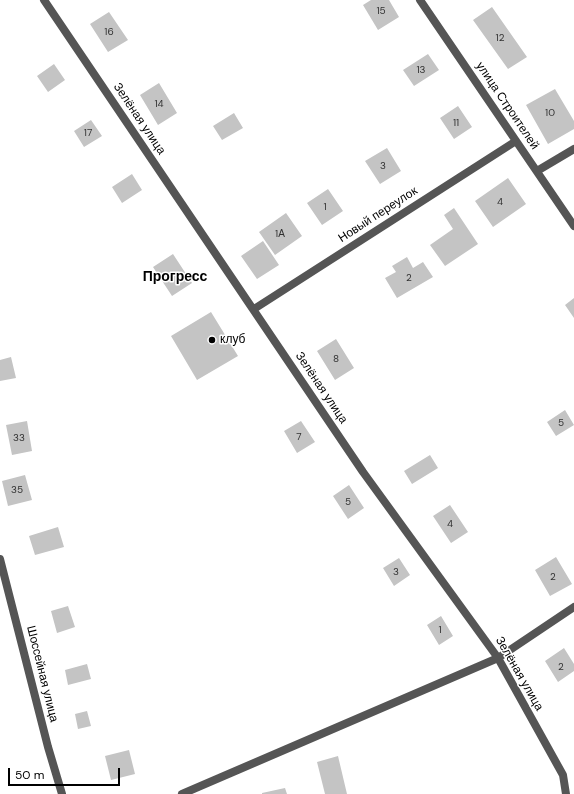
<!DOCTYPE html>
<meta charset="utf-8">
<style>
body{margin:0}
#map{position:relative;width:574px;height:794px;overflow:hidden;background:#fff;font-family:"DM Sans",sans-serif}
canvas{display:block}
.scale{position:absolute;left:8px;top:768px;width:112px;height:18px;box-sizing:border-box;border:2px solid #000;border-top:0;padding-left:5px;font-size:12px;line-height:14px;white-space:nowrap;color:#000;-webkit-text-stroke:3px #fff;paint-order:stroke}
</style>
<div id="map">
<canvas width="574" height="794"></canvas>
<div class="scale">50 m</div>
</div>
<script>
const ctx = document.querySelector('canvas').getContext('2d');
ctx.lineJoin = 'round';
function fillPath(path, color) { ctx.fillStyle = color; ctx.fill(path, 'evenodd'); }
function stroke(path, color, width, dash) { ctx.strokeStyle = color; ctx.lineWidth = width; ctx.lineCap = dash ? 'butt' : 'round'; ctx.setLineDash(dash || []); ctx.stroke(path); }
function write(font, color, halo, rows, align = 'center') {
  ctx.font = font + ' "DM Sans",sans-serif'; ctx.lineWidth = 3; ctx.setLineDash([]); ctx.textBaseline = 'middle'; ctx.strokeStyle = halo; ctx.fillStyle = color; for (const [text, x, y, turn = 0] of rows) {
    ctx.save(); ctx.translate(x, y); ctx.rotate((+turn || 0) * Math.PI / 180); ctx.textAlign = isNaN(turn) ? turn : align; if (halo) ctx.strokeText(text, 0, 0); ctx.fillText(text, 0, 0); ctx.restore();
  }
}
fillPath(new Path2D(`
 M371,0H389L399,17L378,30L363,5Z
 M492,7L527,57L508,69L473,20Z
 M109,12L128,40L108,52L90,24Z
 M428,54L439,70L414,86L403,70Z
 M54,64L65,80L48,92L37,76Z
 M159,83L177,113L158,125L140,95Z
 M555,89L574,121V129L548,144L526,105Z
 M458,106L472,127L454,139L440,118Z
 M234,113L243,128L222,140L213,126Z
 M91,120L102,136L84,147L74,131Z
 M387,148L401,171L380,184L365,161Z
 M132,174L142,190L122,203L112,187Z
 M508,178L526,204L493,227L475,201Z
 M328,189L343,211L322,225L307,203Z
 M454,208L478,244L445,266L430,245L453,229L444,215Z
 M286,213L302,236L275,255L259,232Z
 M263,241L279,265L257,279L241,256Z
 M173,254L192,283L172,296L153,267Z
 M407,257L413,268L423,262L433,277L397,298L385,278L396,272L392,266Z
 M574,298V318L565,305Z
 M211,312L238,356L197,380L171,336Z
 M336,339L354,368L335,380L317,351Z
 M11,357L16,378L0,381V360Z
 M565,410L574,425L556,436L547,422Z
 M27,421L32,451L12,455L6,425Z
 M301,421L315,442L297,453L284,431Z
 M430,455L438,468L412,484L404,471Z
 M25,475L32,500L8,506L2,481Z
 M349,485L364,508L348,519L333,496Z
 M450,505L468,532L451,543L433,516Z
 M58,527L64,547L35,555L29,536Z
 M556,557L572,584L550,596L535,570Z
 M399,558L410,575L394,586L383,568Z
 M68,606L75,627L57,633L51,611Z
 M441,616L453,636L439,645L427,625Z
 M564,648L574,664V671L558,682L545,661Z
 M87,664L91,679L68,685L65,670Z
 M87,711L91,726L78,729L75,714Z
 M129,750L135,774L111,780L105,756Z
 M338,756L347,794H325L317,762Z
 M285,788L287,794H262V793Z`), '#c4c4c4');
stroke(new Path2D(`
 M44,0L363,472L498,658L563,775L566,794
 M420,0L574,226
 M537,171L574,149
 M254,309L516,141
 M0,559L48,747L62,794
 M182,794L498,658L574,607`), '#555', 8);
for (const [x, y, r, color] of [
 [212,340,4,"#000"]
]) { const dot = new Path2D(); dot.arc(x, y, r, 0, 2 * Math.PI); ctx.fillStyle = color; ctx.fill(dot); stroke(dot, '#fff', 1.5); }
write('10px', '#313131', null, [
 ["15",381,11],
 ["16",109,32],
 ["12",500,38],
 ["13",421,70],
 ["14",159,104],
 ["10",550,113],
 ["11",456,123],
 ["17",88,133],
 ["3",383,166],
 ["4",500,202],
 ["1",325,207],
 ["1А",280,234],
 ["2",409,278],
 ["8",336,359],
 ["5",561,423],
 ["7",299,437],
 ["33",19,438],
 ["35",17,490],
 ["5",348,502],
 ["4",450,524],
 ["3",396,572],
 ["2",553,577],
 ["1",440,630],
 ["2",561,667]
]);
write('12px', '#000', '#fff', [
 ["улица Строителей",507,106,56],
 ["Зелёная улица",139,119,56],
 ["Новый переулок",378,215,-33],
 ["Зелёная улица",321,388,56],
 ["Шоссейная улица",42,674,76],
 ["Зелёная улица",519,674,60]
]);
write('12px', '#000', '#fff', [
 ["клуб",220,340]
], 'left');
write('bold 14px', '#000', '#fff', [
 ["Прогресс",175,277]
]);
</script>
